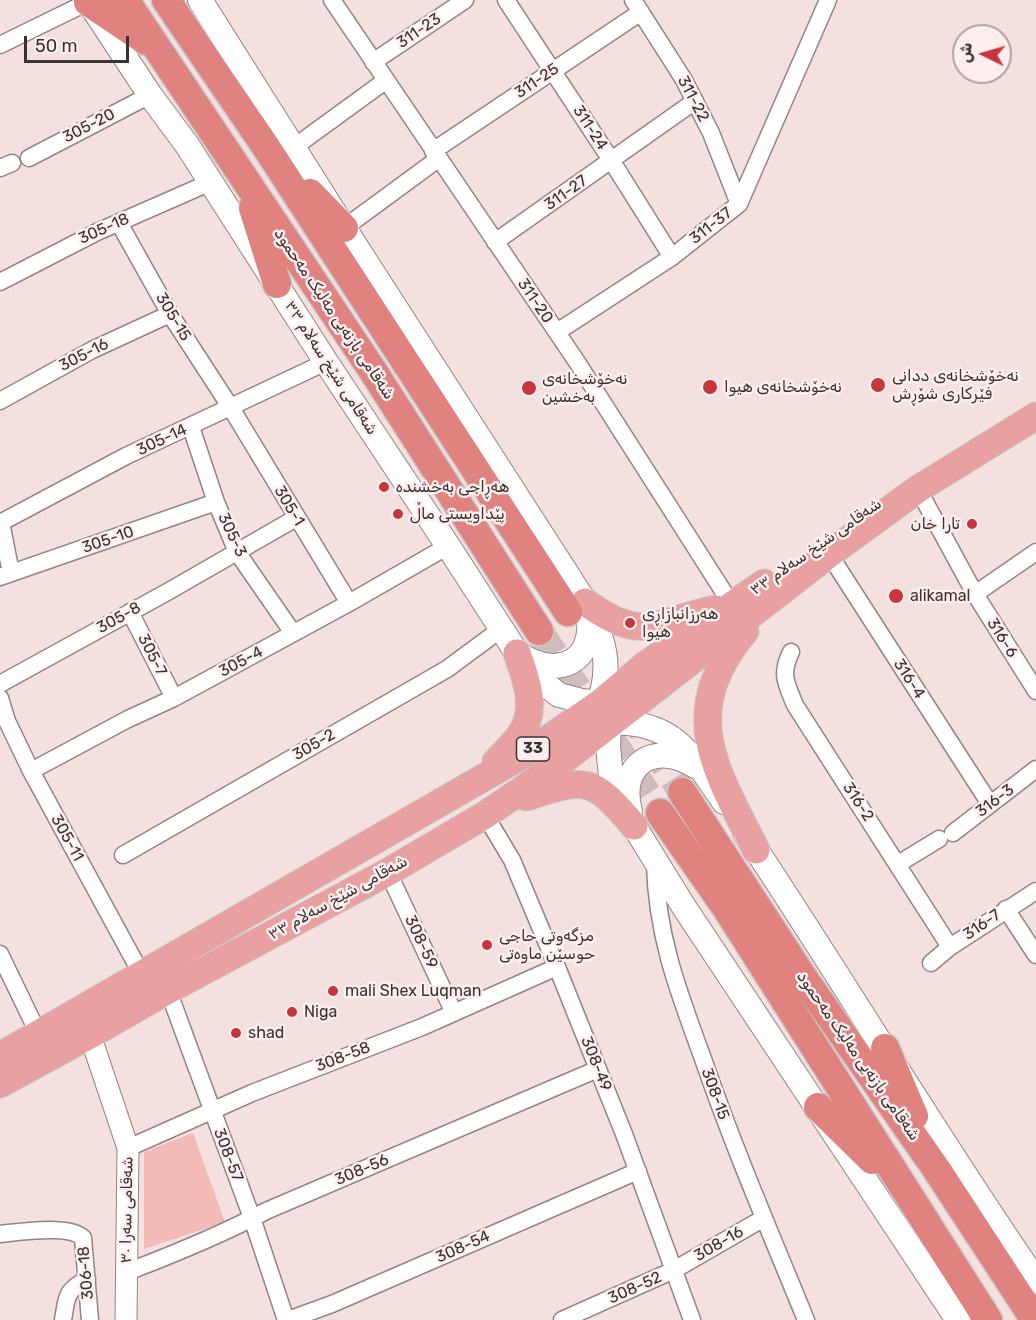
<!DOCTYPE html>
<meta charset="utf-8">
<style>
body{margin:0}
#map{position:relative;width:1036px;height:1320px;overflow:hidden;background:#f3e0df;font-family:Rubik,"Noto Sans Arabic",sans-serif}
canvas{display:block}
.north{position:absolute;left:952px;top:24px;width:60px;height:60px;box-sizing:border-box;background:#feeeed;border:2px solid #afa3a2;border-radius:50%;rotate:275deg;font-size:16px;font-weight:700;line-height:24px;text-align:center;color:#393232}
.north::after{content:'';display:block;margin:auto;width:21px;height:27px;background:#c6373d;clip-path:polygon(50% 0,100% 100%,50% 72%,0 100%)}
.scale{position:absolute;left:24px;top:36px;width:105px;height:27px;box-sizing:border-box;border:3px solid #393232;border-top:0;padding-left:8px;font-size:18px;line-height:21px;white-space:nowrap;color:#393232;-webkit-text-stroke:4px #feeeed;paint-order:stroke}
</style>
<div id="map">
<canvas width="1036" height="1320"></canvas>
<div class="north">ش</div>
<div class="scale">50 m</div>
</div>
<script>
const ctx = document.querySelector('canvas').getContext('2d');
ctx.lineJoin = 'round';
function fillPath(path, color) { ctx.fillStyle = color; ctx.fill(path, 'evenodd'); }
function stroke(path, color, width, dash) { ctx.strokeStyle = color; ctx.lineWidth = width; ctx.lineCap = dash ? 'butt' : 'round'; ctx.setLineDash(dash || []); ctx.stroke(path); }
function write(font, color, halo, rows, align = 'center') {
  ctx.font = font + ' Rubik,"Noto Sans Arabic",sans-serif'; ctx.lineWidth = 5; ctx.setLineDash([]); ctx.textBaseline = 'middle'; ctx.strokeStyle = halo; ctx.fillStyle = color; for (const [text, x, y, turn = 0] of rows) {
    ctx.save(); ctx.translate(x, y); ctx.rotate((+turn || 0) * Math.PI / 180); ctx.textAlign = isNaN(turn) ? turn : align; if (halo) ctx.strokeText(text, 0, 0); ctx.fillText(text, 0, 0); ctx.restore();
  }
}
fillPath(new Path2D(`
 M193,1133L225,1222L144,1249V1152Z`), '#f3bab6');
stroke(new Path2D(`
 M539,631L660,813
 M628,708L682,792`), '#cebdbc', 28, [28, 14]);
const minor = new Path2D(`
 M332,0L577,362L732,605
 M506,0L611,160L672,257
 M633,0L684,80L711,133L739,204
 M0,45L88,2
 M373,62L465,0
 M293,148L385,81
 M433,151L641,12
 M29,158L150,95
 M0,168L12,163
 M119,223L170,314L231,408L349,603
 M344,228L438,159
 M495,242L695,101
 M0,282L97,232L211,182
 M557,332L672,257L739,204L828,0
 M0,401L92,350L170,314
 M191,427L216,502L237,552L293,633
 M918,489L975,594L1036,691
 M1,522L11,573
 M0,523L126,456L326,362
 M829,554L990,804
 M0,577L216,502
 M975,594L1036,552
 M130,612L174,698
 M791,652C780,674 786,683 795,705L950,947
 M0,684L169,591L296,518
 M0,698L7,721L31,771L142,975
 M31,771L128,719L174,698L349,603L448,546
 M485,815L512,860L557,967L624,1134L692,1320
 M953,833L1036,769
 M123,855L447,669L501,629
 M655,862C656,933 678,991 702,1056C733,1146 770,1232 806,1320
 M898,864L939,839
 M388,872L454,1013
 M1006,909L1036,955
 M0,954L39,1035
 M931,963L950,947L1036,891
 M168,990L252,1218L286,1320
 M128,1148L252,1093L422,1027L557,967
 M0,1234C18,1232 70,1224 83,1238L90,1320
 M127,1272C174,1254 221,1235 266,1211L598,1069
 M63,1320C67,1297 65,1291 87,1279
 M288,1320L332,1304L638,1171
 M562,1320L674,1270L764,1218`);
const tertiary = new Path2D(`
 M90,1035L128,1148L126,1320`);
const secondary = new Path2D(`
 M200,0L344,228L585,602C606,642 613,668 596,712
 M92,7L150,95L187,145L326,362L448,546L517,653L541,681L559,695L582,701L600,703L611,701
 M519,654C557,680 597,662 588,613
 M612,712L609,723L608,747L611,776L615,790L634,826L684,907L958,1320
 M601,723C671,718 688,749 724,802
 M630,811C617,763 656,741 695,766
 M745,833C844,981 935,1135 1036,1281`);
const primary = new Path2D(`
 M585,602C643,644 655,622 716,609
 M745,631C677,713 715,768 756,850
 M496,762C504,753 514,744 521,734C538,708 526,679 517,653
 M526,797C587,777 592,777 634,826
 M0,1056L535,748L600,703L644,666L764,583
 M0,1084L90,1035L168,990L388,872L485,815L548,772L829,554L918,489L1036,416`);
const trunk = new Path2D(`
 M125,0L371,368L539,631
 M166,0L266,147L568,612
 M88,2L146,41
 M310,193L344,228
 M253,208L277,284
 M682,792L804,979L937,1170L1035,1320
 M660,813L727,909L988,1320
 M885,1048L914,1116
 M818,1107L872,1160`);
stroke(minor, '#958482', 19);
stroke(tertiary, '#958482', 23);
stroke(secondary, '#958482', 26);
stroke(primary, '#c8c6c6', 29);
stroke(trunk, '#c8c6c6', 31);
stroke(minor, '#fff', 16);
stroke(tertiary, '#fff', 21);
stroke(secondary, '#fff', 24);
stroke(primary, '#e8a1a0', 27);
stroke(trunk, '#e08280', 28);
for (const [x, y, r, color] of [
 [878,385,8,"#c6373d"],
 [710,387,8,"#c6373d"],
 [529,388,8,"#c6373d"],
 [384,487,6,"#c6373d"],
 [398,514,6,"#c6373d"],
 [972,524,6,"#c6373d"],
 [896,596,8,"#c6373d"],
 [630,623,6,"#c6373d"],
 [487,945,6,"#c6373d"],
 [333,991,6,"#c6373d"],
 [292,1012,6,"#c6373d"],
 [236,1033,6,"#c6373d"]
]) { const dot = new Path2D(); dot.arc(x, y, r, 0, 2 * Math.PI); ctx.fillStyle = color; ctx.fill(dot); stroke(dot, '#feeeed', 2); }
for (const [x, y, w] of [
 [533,749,33]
]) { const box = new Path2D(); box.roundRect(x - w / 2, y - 12, w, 24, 4.5); ctx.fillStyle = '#feeeed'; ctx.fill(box); stroke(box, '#393232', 1.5); }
write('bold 15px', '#393232', null, [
 ["33",533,749]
]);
write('16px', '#393232', '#feeeed', [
 ["311-23",419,31,-34],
 ["311-25",537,81,-34],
 ["311-22",693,99,62],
 ["305-20",89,126,-27],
 ["311-24",590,128,57],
 ["311-27",566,193,-35],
 ["311-37",711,226,-38],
 ["305-18",104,229,-24],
 ["311-20",535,301,56],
 ["شەقامی بازنەیی مەلیک مەحمود",334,314,56],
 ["305-15",173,317,59],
 ["305-16",84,355,-27],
 ["شەقامی شێخ سەلام ٣٣",331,368,57],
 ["305-14",162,440,-25],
 ["305-1",289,506,59],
 ["305-3",232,535,65],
 ["305-10",108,540,-19],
 ["شەقامی شێخ سەلام ٣٣",816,547,-35],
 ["305-8",119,618,-29],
 ["316-6",1002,638,58],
 ["305-7",152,655,63],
 ["305-4",241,662,-28],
 ["316-4",909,679,57],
 ["305-2",314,745,-30],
 ["316-3",995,801,-37],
 ["316-2",858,802,57],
 ["305-11",67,838,61],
 ["شەقامی شێخ سەلام ٣٣",338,898,-29],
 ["316-7",982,925,-34],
 ["308-59",421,942,65],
 ["شەقامی بازنەیی مەلیک مەحمود",858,1056,55],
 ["308-58",343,1057,-21],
 ["308-49",596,1064,68],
 ["308-15",715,1094,70],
 ["308-57",228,1155,69],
 ["308-56",362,1170,-23],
 ["شەقامی سەرا ٣٠",127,1210,-89],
 ["308-16",719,1244,-30],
 ["308-54",463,1247,-24],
 ["306-18",86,1273,-95],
 ["308-52",635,1288,-24]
]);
write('16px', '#393232', '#feeeed', [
 ["نەخۆشخانەی ددانی",892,376],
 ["فێرکاری شۆڕش",892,394],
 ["نەخۆشخانەی",542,379],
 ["بەخشین",542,397],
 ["نەخۆشخانەی هیوا",724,387],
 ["هەڕاجی بەخشندە",396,487],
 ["پێداویستی ماڵ",410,514],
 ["تارا خان",960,524,"right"],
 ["alikamal",910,596],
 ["هەرزانبازاڕی",642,614],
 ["هیوا",642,632],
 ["مزگەوتی حاجی",499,936],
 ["حوسێن ماوەتی",499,954],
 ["mali Shex Luqman",345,991],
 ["Niga",304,1012],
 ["shad",248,1033]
], 'left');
</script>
